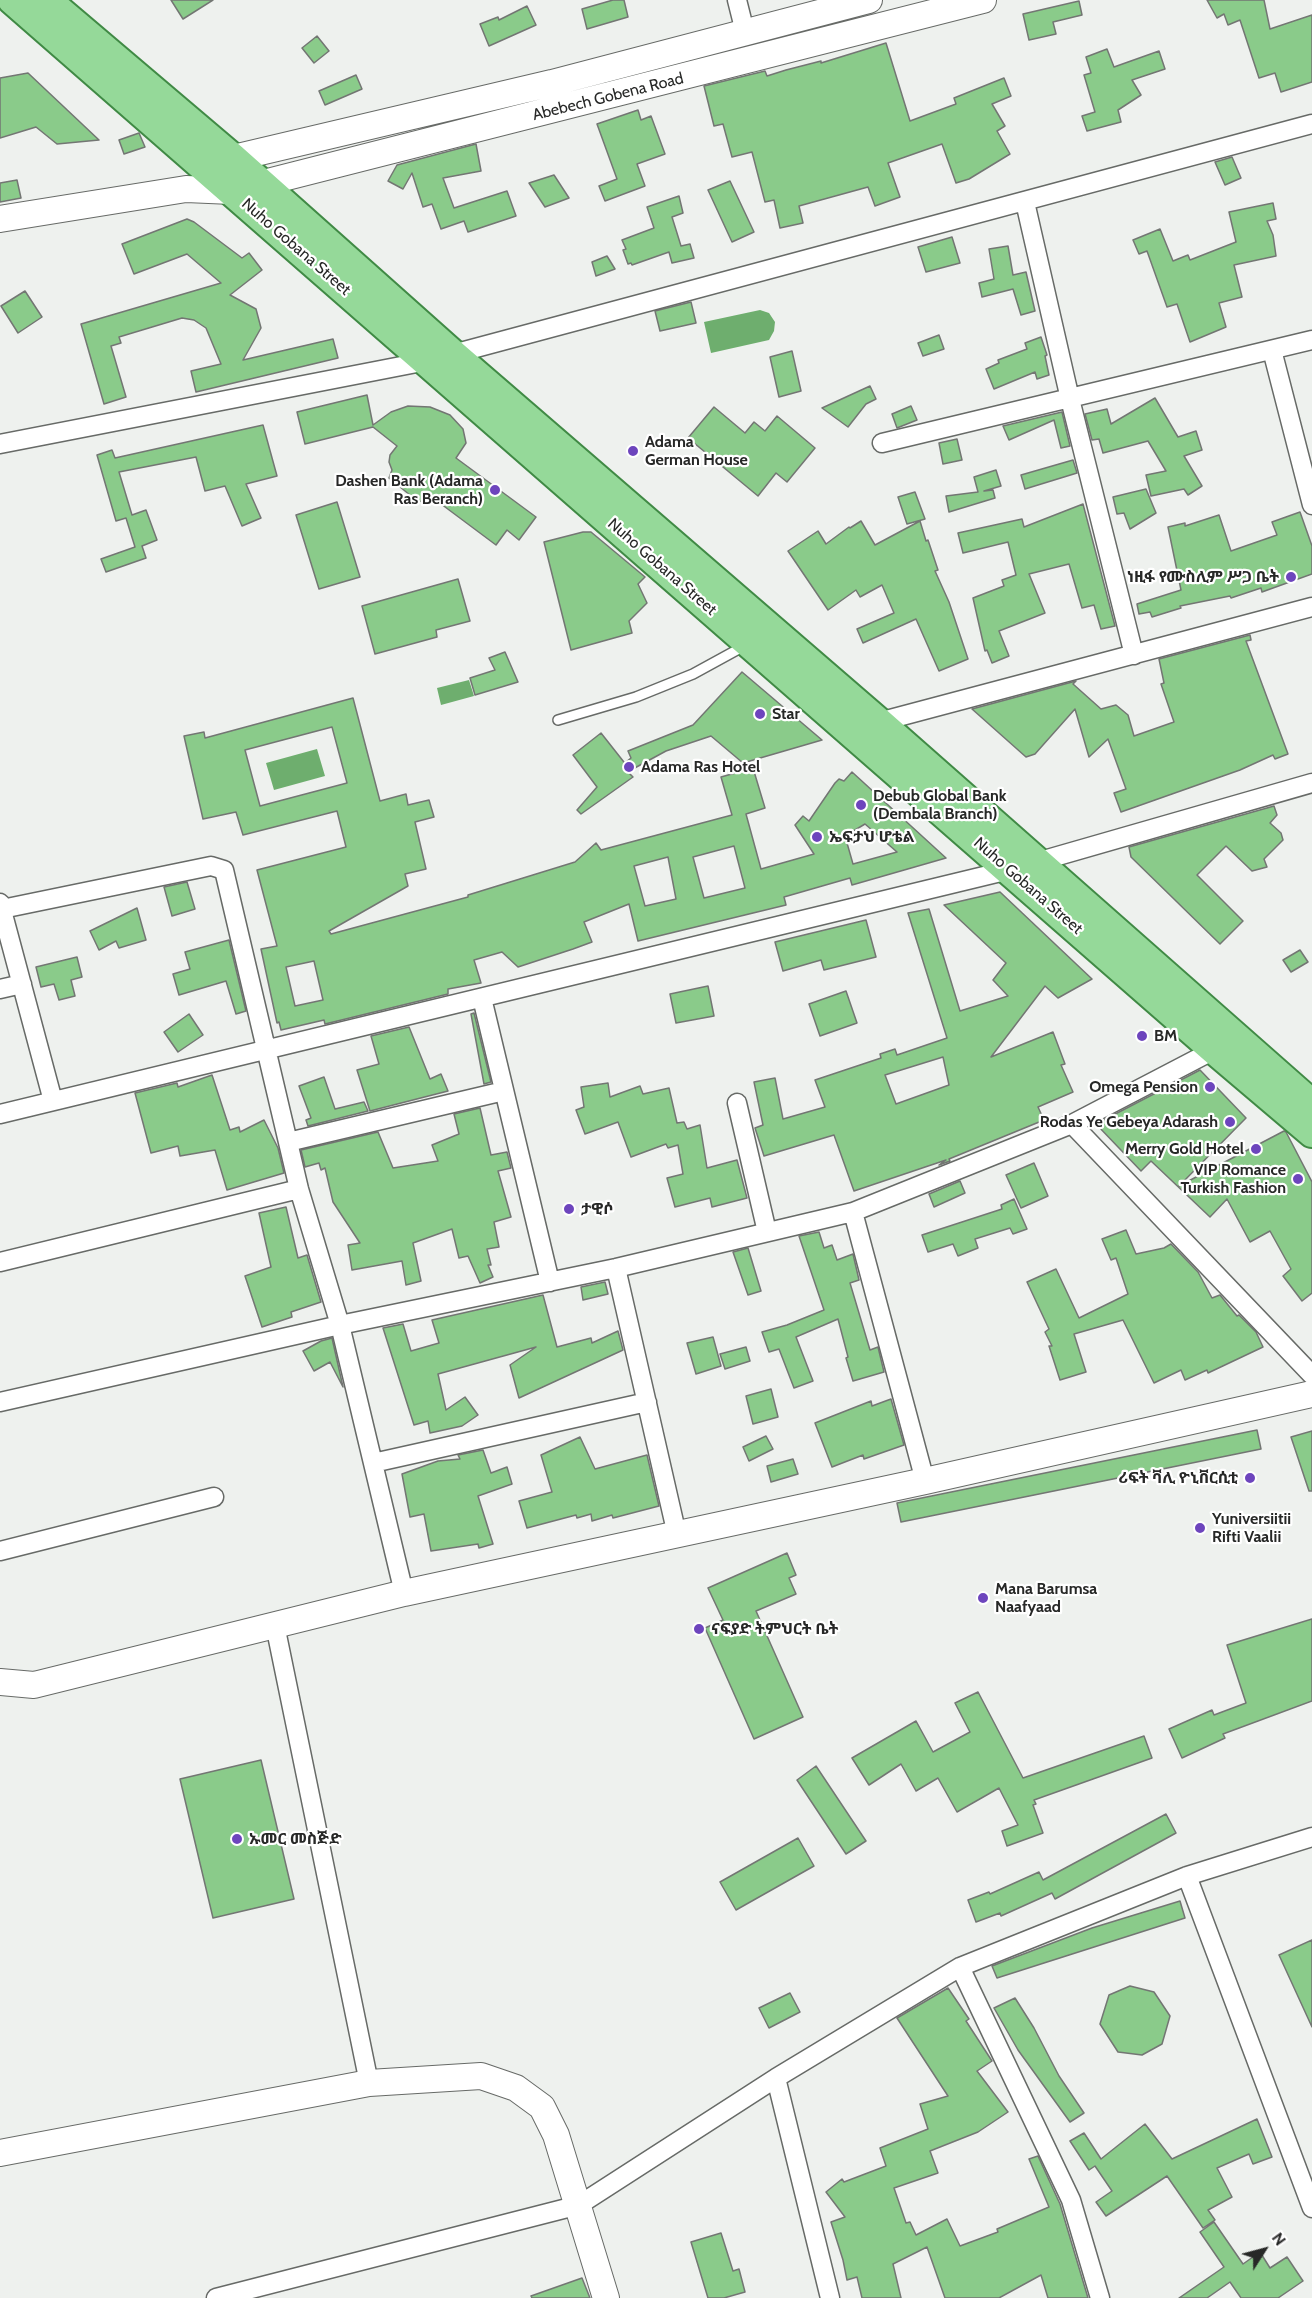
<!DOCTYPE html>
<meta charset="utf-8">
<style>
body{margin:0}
#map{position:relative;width:1312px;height:2298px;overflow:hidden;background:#eef1ee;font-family:Cabin,sans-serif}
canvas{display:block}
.north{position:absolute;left:1234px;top:2220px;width:60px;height:60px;-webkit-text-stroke:4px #fff;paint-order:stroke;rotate:54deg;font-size:16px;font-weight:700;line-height:24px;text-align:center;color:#272827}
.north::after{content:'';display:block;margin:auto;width:21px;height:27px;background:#272827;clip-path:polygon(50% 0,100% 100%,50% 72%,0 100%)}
</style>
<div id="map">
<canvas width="1312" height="2298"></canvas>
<div class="north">N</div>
</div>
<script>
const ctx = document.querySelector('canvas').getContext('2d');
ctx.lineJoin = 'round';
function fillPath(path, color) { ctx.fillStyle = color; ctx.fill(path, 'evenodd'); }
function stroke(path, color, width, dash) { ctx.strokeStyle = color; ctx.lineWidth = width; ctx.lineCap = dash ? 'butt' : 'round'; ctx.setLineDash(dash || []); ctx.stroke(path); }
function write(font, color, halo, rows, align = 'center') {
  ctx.font = font + ' Cabin,"Noto Sans Ethiopic",sans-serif'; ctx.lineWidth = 4.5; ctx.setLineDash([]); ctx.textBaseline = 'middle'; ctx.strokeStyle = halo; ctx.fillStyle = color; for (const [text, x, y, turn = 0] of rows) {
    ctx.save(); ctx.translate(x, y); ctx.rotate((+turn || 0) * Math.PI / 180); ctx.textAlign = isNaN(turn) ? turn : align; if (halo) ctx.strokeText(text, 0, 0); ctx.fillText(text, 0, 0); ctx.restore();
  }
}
fillPath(new Path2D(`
 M760,310L769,313L775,322L774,331L769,340L711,353L704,322Z
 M469,680L474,696L441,705L437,688Z
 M317,749L325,776L274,790L266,763Z`), '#6eae6e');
const building = new Path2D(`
 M171,0H213L183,19Z
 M613,0H624L628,17L587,29L582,9Z
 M1207,0H1264L1270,29L1312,15V82L1281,92L1275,73L1259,78L1240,20L1228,25L1224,14L1217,18Z
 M1079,1L1082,15L1053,22L1056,34L1029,40L1023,14Z
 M527,6L536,25L489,46L480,24L498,17L499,20Z
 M317,36L329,51L314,63L302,48Z
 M886,43L910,121L956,104L954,98L1004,78L1011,96L992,104L1005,126L997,131L1010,154L969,179L956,183L942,144L888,163L900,197L875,206L868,187L799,206L803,223L780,228L774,200L765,202L752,152L732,157L723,124L714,126L704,86L765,71L767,76L786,70L821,61V63Z
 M1107,49L1114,67L1159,51L1165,69L1132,80L1141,95L1118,110L1121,122L1087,131L1082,116L1095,112L1084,75L1091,73L1086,57Z
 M28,73L99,140L57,144L36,127L0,138V78Z
 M356,75L362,89L325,105L319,91Z
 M638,110L641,120L651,116L665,154L637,164L645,186L605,201L599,186L617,179L597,124Z
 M139,133L145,147L124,154L119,140Z
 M476,144L481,171L443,178L454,208L507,191L516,216L468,232L464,221L441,229L432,204L423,207L412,173L403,189L388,181L397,165Z
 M1232,157L1241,178L1225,185L1215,162Z
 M554,175L569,198L545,207L529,183Z
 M17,180L21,198L0,202V183Z
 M730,181L754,232L732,242L708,190Z
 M679,196L683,213L672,217L681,246L690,244L694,258L672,263L669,252L632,265L631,263L628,264L623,250L626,249L622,240L654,228L647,207Z
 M1273,203L1276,219L1267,221L1273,235L1276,256L1234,265L1242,297L1219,303L1226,327L1190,342L1177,304L1167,307L1147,251L1139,254L1133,240L1160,229L1173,261L1188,255L1190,260L1236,242L1229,212Z
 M187,219L194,222L242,258L249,253L262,270L230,295L256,309L261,328L243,360L333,339L338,358L196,392L191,371L221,364L206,328L194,320L182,318L119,337L121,343L111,346L126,397L104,404L81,324L221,283L187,254L134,274L122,244Z
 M952,237L960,263L926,272L918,247Z
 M1008,246L1013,275L1026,272L1035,311L1021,315L1013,289L982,297L979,283L994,279L989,249Z
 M607,256L615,269L596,276L592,262Z
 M25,291L42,317L18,333L1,306Z
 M691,302L696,323L660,331L655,311Z
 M939,335L944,349L923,356L918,343Z
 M1041,337L1047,355L1045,356L1049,375L1037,379L1035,372L994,389L986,369L999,363L998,360L1027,349L1025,343Z
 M792,351L801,391L779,397L770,357Z
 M870,386L876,399L866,404L848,427L822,408Z
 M367,395L373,425L391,412L408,406L430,407L450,415L463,429L466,443L456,458L536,517L519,540L507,530L496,545L429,495L423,502L416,500L389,478L392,470L389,462L390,455L397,446L373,427L305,444L297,412Z
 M1155,398L1178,437L1196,431L1202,450L1184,456L1202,486L1188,495L1184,489L1151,496L1146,475L1166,471L1148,441L1103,453L1099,439L1092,440L1085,414L1107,409L1111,424Z
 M911,406L917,420L897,428L892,414Z
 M714,407L745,433L754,422L765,431L777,416L815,448L787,482L776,473L758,496L688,438Z
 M1062,412L1070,446L1061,448L1054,420L1009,440L1003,426Z
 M263,425L277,476L246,484L261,518L242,526L225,486L205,491L196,457L119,472L132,515L146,510L157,540L142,546L146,558L106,572L101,559L135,547L126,518L116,521L97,455L112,450L115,458Z
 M957,439L962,460L943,464L939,443Z
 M1073,460L1077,473L1025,489L1021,475Z
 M996,470L1001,486L984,491L993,490L995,498L949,512L946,496L978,492L974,477Z
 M1146,489L1156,513L1130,529L1124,513L1117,514L1113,497Z
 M915,492L925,519L907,524L898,497Z
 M337,502L360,577L319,589L296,515Z
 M1083,504L1115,626L1101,629L1094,605L1082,608L1069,564L1029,574L1045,613L999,631L1009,656L992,663L987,650L985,651L973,598L1004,586L1002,580L1016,575L1008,542L963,553L958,533L1022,519L1024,527Z
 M1300,512L1312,546V574L1262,592L1261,588L1231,598L1230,596L1180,606L1181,608L1152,617L1150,612L1139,614L1137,604L1181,590L1168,527L1185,523V526L1219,515L1231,551L1277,535L1272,522Z
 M861,521L875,545L920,521L926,541L928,540L938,570L935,571L949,602L968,659L939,671L916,619L863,643L857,629L894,613L882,585L860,597L856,590L828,610L788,551L818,531L826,544L849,527L850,528Z
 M583,532H591L645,577L638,584L647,603L629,621L632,633L571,650L544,542Z
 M458,579L470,621L436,630L437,637L375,654L362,606Z
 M1250,635L1251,640L1246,641L1288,754L1275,759L1273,755L1240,770L1121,812L1114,793L1126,789L1108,739L1089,757L1075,709L1035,754L1026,757L972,709L1076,681L1073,684L1101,709L1116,705L1128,715L1134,736L1174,722L1161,684L1164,683L1159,659Z
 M505,652L518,682L475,695L470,678L495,670L489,658Z
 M742,672L822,740L743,763L711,736L666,751L631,770L626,762L631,758L628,751L693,725Z
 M353,698L380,801L406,794L408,805L429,800L434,817L415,822L426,869L405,874L408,886L329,931L331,934L468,897V895L575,862L596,843L601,850L732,815L721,777L753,768L765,808L746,814L761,869L814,854L795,825L803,816L809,821L835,783L839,779L844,781L852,772L946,858L852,885L850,878L784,897L786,905L638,941L629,904L584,922L592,942L573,949L518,967L502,952L474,960L481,983L448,989V994L325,1024L324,1020L281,1030L279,1022L277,1023L261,949L277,946L257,870L346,847L337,811L243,835L236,812L203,819L184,736L204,732L205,738ZM332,727L347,783L260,806L245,750ZM865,824L897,852L853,864L845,836ZM734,846L745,888L704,898L693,857ZM668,857L676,899L645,906L634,866ZM314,961L323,1000L295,1006L286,967Z
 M601,733L631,771L628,772L633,777L581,814L577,810L597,787L573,755Z
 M1274,806L1277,815L1270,823L1281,833L1283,840L1264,859L1267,867L1252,871L1226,846L1197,875L1243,921L1220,944L1131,857L1129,847Z
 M187,882L195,909L172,916L164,887Z
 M1000,892L1092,979L1058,998L1045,986L991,1057L1053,1032L1065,1064L1061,1065L1073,1092L1038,1107L1044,1120L949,1159L950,1161L939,1165L946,1160L854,1191L834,1135L764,1156L755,1128L763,1125L754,1082L775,1078L783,1119L825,1107L815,1080L881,1058L880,1054L895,1049L897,1055L947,1038L908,913L929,909L960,1011L1008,996L993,980L1006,963L944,905ZM943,1057L949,1085L896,1104L885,1075Z
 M137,908L146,940L119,948L116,941L99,950L90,931Z
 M866,920L876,957L824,970L821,960L783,971L775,942Z
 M229,940L246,1011L236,1014L226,981L179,995L173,974L190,969L185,952Z
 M1300,950L1308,962L1291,972L1283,960Z
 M77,957L82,977L71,980L75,996L59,1000L54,984L41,987L36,967Z
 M708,986L714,1016L676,1023L670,994Z
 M846,991L857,1023L820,1036L809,1004Z
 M474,1013L491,1082L484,1084L471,1014Z
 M189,1014L203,1035L178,1052L164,1032Z
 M409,1027L430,1079L441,1074L448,1091L370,1111L357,1070L379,1064L371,1036Z
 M1200,1070L1246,1118L1179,1186L1284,1131L1286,1132L1312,1182V1293L1302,1301L1283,1276L1291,1269L1270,1231L1250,1242L1227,1199L1210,1217L1151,1161L1141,1171L1096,1124Z
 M212,1075L230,1130L239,1127L240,1132L264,1120L278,1148L284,1173L227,1190L215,1150L180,1156L178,1146L151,1153L135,1093L177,1083L178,1087Z
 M324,1077L335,1109L364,1102L368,1111L308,1126L306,1120L311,1118L299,1086Z
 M608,1083L610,1097L640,1086L643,1094L669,1088L677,1123L684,1122L687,1129L700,1125L707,1168L737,1160L747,1198L712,1207L710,1198L675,1207L667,1178L683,1174L678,1145L668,1148L666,1144L631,1157L618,1122L585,1134L576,1110L584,1107L581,1087Z
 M480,1108L491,1155L507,1152L511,1168L498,1171L511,1217L494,1222L499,1247L487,1249L491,1265H488L493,1277L480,1283L468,1256L459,1258L452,1229L413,1243L421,1281L406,1285L402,1261L352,1270L348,1245L360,1243L333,1202L325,1168L321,1170L319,1163L305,1167L301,1150L378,1132L393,1168L438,1161L432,1145L459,1134L454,1114Z
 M1034,1163L1048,1196L1021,1208L1006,1175Z
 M960,1181L965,1193L934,1207L929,1194Z
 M1014,1199L1027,1229L1013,1234L1010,1228L975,1239L978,1248L958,1256L953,1244L928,1252L922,1235L1002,1209L1001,1205Z
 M286,1207L298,1258L307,1255L321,1302L291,1312L292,1317L262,1327L245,1276L271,1267L259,1213Z
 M1126,1230L1136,1254L1164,1248L1171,1244L1198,1272L1212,1298L1220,1295L1237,1316L1239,1315L1256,1332L1263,1347L1208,1373L1207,1370L1185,1380L1181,1370L1154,1383L1123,1320L1074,1334L1086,1372L1060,1380L1049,1346H1052L1045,1332L1049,1329L1027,1282L1056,1269L1079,1318L1128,1294L1116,1258L1111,1260L1102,1239Z
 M819,1232L824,1248L832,1245L837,1260L853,1254L859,1280L850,1283L870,1350L878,1347L884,1372L853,1381L846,1358L848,1357L838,1319L796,1337L813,1381L794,1388L779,1349L769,1352L762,1332L787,1325L824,1310L799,1236Z
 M748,1248L761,1291L748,1295L733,1252Z
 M605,1282L608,1294L583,1300L581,1287Z
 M543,1295L557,1347L591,1338L592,1343L618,1331L623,1350L519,1398L510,1365L536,1347L438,1374L446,1410L465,1397L478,1415L462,1426L430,1433L428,1421L414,1425L383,1328L403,1324L411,1351L439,1343L432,1320Z
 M713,1337L721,1366L696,1374L687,1343Z
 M332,1338L343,1387L330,1362L314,1371L303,1351L321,1341Z
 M746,1347L750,1361L725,1369L720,1354Z
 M771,1389L778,1417L753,1424L746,1396Z
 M891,1399L904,1445L864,1459L863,1455L832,1467L815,1423L871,1401L872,1406Z
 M1257,1430L1261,1449L901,1522L897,1503Z
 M1312,1431V1491H1309L1291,1437Z
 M766,1436L773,1449L749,1461L743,1447Z
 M580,1437L595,1469L647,1455L659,1506L613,1518L612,1515L592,1521L591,1514L577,1518L576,1515L527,1528L519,1501L552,1492L541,1455Z
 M483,1450L491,1473L507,1467L512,1484L478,1496L493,1544L479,1548L478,1544L431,1551L424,1514L410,1517L402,1474L438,1461L460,1459L458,1455Z
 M793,1459L798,1474L771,1482L767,1466Z
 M787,1553L796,1575L789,1578L796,1594L756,1611L803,1717L754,1739L705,1628L723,1620L708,1588Z
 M1312,1619V1701L1223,1734L1225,1738L1182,1758L1169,1729L1212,1710L1214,1715L1246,1703L1227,1645Z
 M978,1692L1023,1778L1144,1736L1152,1758L1034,1800L1036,1804L1033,1805L1043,1833L1007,1846L1002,1831L1018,1825L999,1788L957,1812L938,1778L916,1791L901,1764L869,1785L852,1758L916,1721L933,1752L970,1732L955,1703Z
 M261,1760L294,1899L213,1918L180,1779Z
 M816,1766L866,1841L846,1854L797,1780Z
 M1166,1814L1176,1833L1055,1899L1052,1893L1001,1916L1000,1913L976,1922L968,1900L989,1892L990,1894L1039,1872L1043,1880Z
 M798,1838L814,1866L736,1910L720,1882Z
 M1180,1901L1185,1918L997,1978L992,1966L1092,1928Z
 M1312,1940V2027L1279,1955Z
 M1130,1986L1154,1992L1170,2016L1162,2044L1142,2055L1118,2052L1100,2024L1109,1995Z
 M948,1988L969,2019L966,2021L992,2061L977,2071L1008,2112L978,2132L930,2151L938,2173L894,2188L906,2223L910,2222L916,2235L947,2219L960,2246L998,2232L997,2229L1049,2207L1029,2159L1038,2156L1060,2204L1088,2298H1048L1041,2275L999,2298H945L927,2247L893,2264L901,2298H862L857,2277L847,2280L843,2260L831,2222L845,2217L826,2192L842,2179L844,2182L886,2166L880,2148L928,2129L920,2104L948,2096L897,2018Z
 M790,1993L800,2012L769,2028L759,2008Z
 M1015,1998L1034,2028L1059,2076L1084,2113L1070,2122L1018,2050L994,2008Z
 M1257,2119L1272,2157L1253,2164L1249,2154L1217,2168L1232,2197L1208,2210L1215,2220L1203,2228L1167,2176L1106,2216L1096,2202L1112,2191L1095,2166L1089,2170L1070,2141L1084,2133L1101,2159L1145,2124L1172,2159Z
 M1214,2222L1243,2264L1260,2252L1270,2268L1287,2257L1303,2281L1278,2298H1241L1230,2282L1207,2298H1179L1224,2267L1200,2232Z
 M721,2233L733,2271L739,2269L745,2292L724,2298H708L691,2242Z
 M582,2278L590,2298H532L531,2296Z`);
fillPath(building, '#8acb8a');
stroke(building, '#737673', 1.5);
const lane = new Path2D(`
 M558,720L636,697L693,674L746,645`);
const street = new Path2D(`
 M737,0L745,32
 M1025,202L1070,399L1134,655
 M1272,350L1312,505
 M882,443L1312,340
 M0,444L427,361L1312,124
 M879,722L1312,607
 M0,903L53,1101
 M2,909L211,866L224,870L299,1189L340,1325L404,1593
 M0,989L22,984
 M482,998L550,1282
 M737,1103L767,1232
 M0,1114L1009,870L1312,783
 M1072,1124L1312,1375
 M288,1142L504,1091
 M853,1212L925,1481
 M0,1262L299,1189
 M616,1268L677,1535
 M0,1402L340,1325L616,1268L853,1212L1072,1124L1214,1050
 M373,1463L647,1402
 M0,1551L214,1497
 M275,1625L369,2083
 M1187,1876L1312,2208
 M960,1967L1071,2200L1100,2298
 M776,2078L830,2298
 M216,2298L579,2205L776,2078L960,1967L1187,1876L1312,1837`);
const secondary = new Path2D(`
 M217,162L552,83L869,0
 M0,219L186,189L232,191L983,0
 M0,1682L34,1685L404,1593L925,1481L1312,1394
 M0,2153L369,2083L481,2076L516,2088L542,2107L556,2135L606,2298`);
const primary = new Path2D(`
 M12,0L1214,1050L1312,1133
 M47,0L233,158L454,355L879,722L1312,1104`);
stroke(lane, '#676a67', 12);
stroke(street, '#676a67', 21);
stroke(secondary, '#676a67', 28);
stroke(primary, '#408a45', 32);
stroke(lane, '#fff', 9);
stroke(street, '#fff', 18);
stroke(secondary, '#fff', 26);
stroke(primary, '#95d999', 28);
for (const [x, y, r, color] of [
 [633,451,6,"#6d45bd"],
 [495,490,6,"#6d45bd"],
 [1291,577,6,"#6d45bd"],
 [760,714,6,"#6d45bd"],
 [629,767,6,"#6d45bd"],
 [861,805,6,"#6d45bd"],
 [817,837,6,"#6d45bd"],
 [1142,1036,6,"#6d45bd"],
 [1210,1087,6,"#6d45bd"],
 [1230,1122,6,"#6d45bd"],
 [1256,1149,6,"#6d45bd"],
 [1298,1179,6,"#6d45bd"],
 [569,1209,6,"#6d45bd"],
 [1250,1478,6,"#6d45bd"],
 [1200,1528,6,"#6d45bd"],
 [983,1598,6,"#6d45bd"],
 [699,1629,6,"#6d45bd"],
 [237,1839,6,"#6d45bd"]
]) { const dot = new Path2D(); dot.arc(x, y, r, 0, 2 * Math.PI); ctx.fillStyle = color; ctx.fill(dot); stroke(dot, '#fff', 2); }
write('16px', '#272827', '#fff', [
 ["Abebech Gobena Road",608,97,-14],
 ["Nuho Gobana Street",296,247,41],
 ["Nuho Gobana Street",662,567,41],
 ["Nuho Gobana Street",1028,886,41]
]);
write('bold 16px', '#272827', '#fff', [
 ["Adama",645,442],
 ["German House",645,460],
 ["Dashen Bank (Adama",483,481,"right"],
 ["Ras Beranch)",483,499,"right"],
 ["ነዚፋ የሙስሊም ሥጋ ቤት",1279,577,"right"],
 ["Star",772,714],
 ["Adama Ras Hotel",641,767],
 ["Debub Global Bank",873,796],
 ["(Dembala Branch)",873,814],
 ["ኤፍታህ ሆቴል",829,837],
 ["BM",1154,1036],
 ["Omega Pension",1198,1087,"right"],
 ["Rodas Ye Gebeya Adarash",1218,1122,"right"],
 ["Merry Gold Hotel",1244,1149,"right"],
 ["VIP Romance",1286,1170,"right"],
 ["Turkish Fashion",1286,1188,"right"],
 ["ታዊሶ",581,1209],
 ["ሪፍት ቫሊ ዮኒቨርሲቲ",1238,1478,"right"],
 ["Yuniversiitii",1212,1519],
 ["Rifti Vaalii",1212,1537],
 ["Mana Barumsa",995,1589],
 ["Naafyaad",995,1607],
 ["ናፍያድ ትምህርት ቤት",711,1629],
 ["ኡመር መስጅድ",249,1839]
], 'left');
</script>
